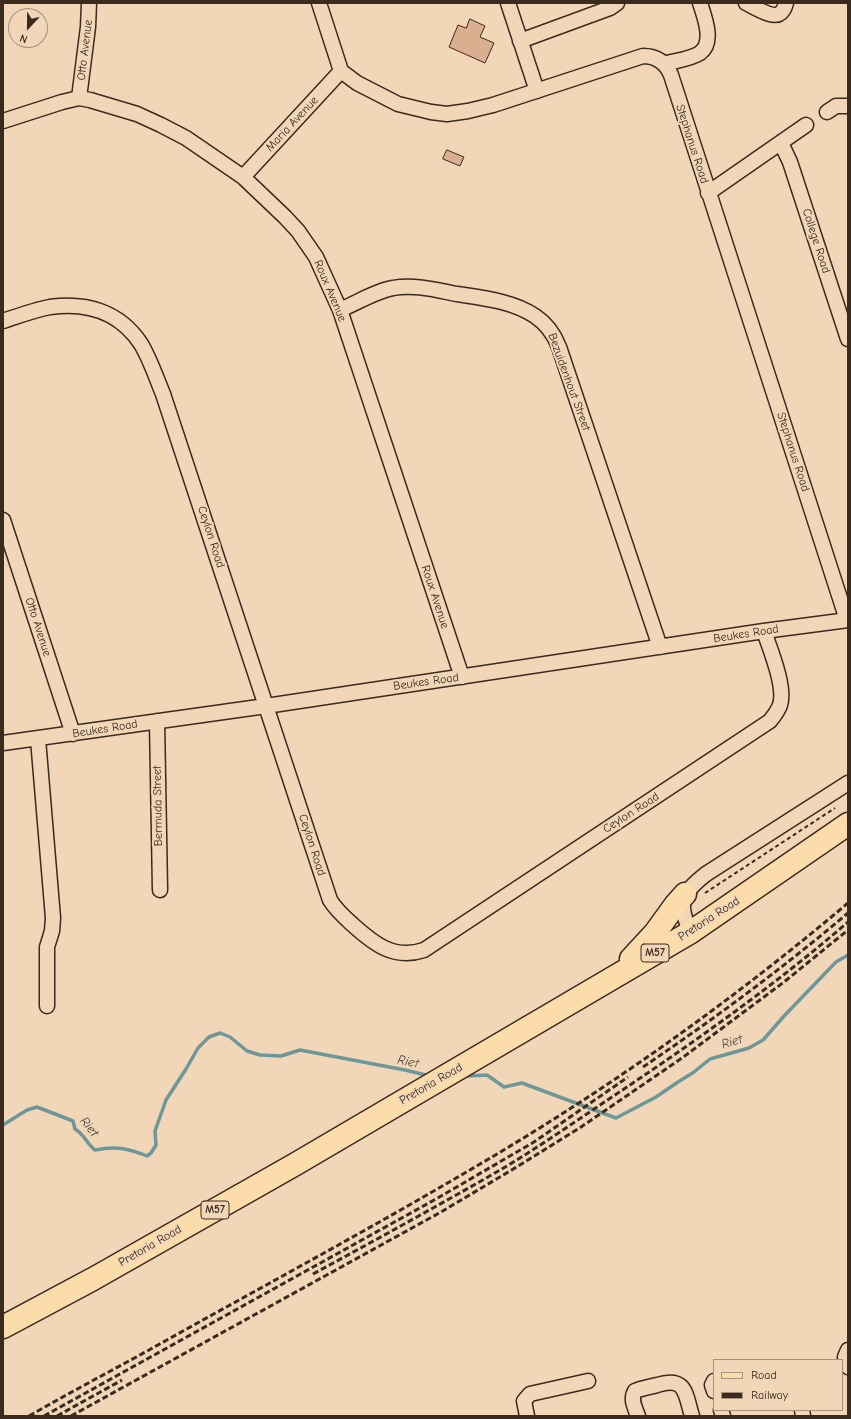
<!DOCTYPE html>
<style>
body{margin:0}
#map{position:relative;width:851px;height:1419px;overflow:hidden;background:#f1d7b8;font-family:"Comic Neue",sans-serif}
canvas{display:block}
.frame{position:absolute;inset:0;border:4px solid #3b2a1e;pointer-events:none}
.legend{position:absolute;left:713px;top:1359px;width:130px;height:52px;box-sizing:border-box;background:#f1d7b8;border:1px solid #a8927a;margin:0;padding:5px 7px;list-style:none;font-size:12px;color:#3b2a1e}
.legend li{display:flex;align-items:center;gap:8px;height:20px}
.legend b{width:20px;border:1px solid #a8927a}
.north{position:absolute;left:8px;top:8px;width:40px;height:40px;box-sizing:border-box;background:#f1d7b8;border:1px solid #a8927a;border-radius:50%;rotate:202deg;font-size:11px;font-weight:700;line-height:16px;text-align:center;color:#3b2a1e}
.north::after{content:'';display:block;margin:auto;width:14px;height:18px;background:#3b2a1e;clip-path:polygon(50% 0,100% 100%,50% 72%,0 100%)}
</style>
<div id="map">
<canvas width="851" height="1419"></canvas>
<div class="frame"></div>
<ul class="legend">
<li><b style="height:5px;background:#fddcac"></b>Road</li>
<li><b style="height:5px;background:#3b2a1e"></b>Railway</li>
</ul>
<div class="north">N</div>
</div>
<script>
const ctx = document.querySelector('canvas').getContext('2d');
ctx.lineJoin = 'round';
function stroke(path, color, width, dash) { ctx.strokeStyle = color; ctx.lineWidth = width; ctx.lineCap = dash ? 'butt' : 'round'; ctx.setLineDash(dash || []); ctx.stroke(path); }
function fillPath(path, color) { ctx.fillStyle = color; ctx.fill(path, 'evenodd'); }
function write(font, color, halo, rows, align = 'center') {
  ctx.font = font + ' "Comic Neue",sans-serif'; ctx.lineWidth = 4; ctx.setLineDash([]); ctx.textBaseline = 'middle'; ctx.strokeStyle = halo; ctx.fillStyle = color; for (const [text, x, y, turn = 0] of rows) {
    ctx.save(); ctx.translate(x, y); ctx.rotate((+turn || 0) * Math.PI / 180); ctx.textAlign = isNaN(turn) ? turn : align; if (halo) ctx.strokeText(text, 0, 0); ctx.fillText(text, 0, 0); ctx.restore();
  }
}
stroke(new Path2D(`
 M463,1078L468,1076L487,1075L504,1087L522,1083L616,1118L656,1097L678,1082L694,1072L710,1059L749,1048L763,1040L785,1015L836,962L848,955
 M3,1125L27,1110L37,1107L73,1121L75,1129C84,1134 87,1144 95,1150C116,1146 127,1148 147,1156L151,1153L156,1145L155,1131L166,1100L186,1069L198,1048L209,1037L220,1033L230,1037L247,1051L260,1055L281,1056L300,1050L405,1070L430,1076`), '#6e9799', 3.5);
const building = new Path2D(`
 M470,19L485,26L480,37L494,43L485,63L449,47L458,25L466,28Z
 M447,150L464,157L460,166L443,159Z`);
fillPath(building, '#d9af90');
stroke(building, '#3b2a1e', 1);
const street = new Path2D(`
 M319,3L341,71L357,83L398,104L431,112L447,114L468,111L493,105L643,56C657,56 666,63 671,75C728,257 789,438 847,620
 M508,3L537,91
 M746,3C754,7 772,18 779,14C783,12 785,7 786,3
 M520,41L610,8L617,3
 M664,64C674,61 691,59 700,53C715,42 704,16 700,3
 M79,98L88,27L89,3
 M827,112L836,106H848
 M3,121L62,102L79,98L90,100L137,114L161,125L186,138L243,177L285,217L298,231L316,257L340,310L462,677
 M781,143L790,162L848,339
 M243,177L341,71
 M708,193L806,125
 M340,310C357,303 375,291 393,288C414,284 436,290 457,294C483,298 513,301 535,316C547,324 554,334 559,347L660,647
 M3,321C18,316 34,310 50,307C87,302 120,312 141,344C150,359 156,377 163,394L330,900C336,910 344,917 353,925C374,944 394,960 424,950L770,721C774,716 778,711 780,705C786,687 770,649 764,631
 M3,520L73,734
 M157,721L160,890
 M38,739L53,918L52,931L47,947V1006
 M3,743L266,706L764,631L848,620
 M691,932C676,903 682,893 706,874L848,783
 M848,1350L845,1357L848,1367
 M714,1381L712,1385L714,1391
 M721,1410L723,1416
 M802,1410L803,1416
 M527,1416L524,1401L530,1394L588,1381
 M638,1416C635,1408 630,1399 635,1391C642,1388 650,1387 657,1385C686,1376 685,1393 692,1416`);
const primary = new Path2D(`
 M631,959L655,933L676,904L685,894
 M3,1327L93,1279L294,1165L691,932L848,824`);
stroke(street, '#3b2a1e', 17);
stroke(primary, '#3b2a1e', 25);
stroke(new Path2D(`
 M705,893L835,808`), '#3b2a1e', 2, [4, 3]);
stroke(street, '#f1d7b8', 14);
stroke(primary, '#fddcac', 22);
stroke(new Path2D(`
 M643,1067C714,1019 783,968 848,913
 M313,1274C372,1242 430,1210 488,1177C532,1152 573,1123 615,1095C696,1041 775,985 848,922
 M29,1416C69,1393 109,1372 149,1350C258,1289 368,1230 475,1167C607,1090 732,1001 848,903
 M44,1416L436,1199L534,1142L628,1077
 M57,1416L122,1380
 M71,1416L441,1212L515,1168L581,1127L682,1058L784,982L848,930`), '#3b2a1e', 3, [6, 3]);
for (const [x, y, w] of [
 [655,953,28],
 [215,1210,28]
]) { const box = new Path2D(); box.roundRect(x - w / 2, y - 9, w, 18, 3); ctx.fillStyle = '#f1d7b8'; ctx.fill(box); stroke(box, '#3b2a1e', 1); }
write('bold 11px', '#3b2a1e', null, [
 ["M57",655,953],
 ["M57",215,1210]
]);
write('12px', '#3b2a1e', '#f1d7b8', [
 ["Otto Avenue",85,50,-83],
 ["Maria Avenue",292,124,-47],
 ["Stephanus Road",692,144,72],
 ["College Road",816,241,72],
 ["Roux Avenue",330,291,67],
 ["Bezuidenhout Street",569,382,70],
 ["Stephanus Road",793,452,72],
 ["Ceylon Road",211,537,72],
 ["Roux Avenue",435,597,72],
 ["Otto Avenue",38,627,72],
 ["Beukes Road",746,634,-9],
 ["Beukes Road",426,682,-8],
 ["Beukes Road",105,729,-9],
 ["Bermuda Street",158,806,-91],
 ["Ceylon Road",631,813,-33],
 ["Ceylon Road",312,845,72],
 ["Pretoria Road",709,919,-33],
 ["Pretoria Road",431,1084,-30],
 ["Pretoria Road",150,1246,-30]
]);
write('italic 13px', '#48453d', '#f1d7b8', [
 ["Riet",732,1042,-16],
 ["Riet",408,1062,12],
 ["Riet",89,1127,51]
]);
</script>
